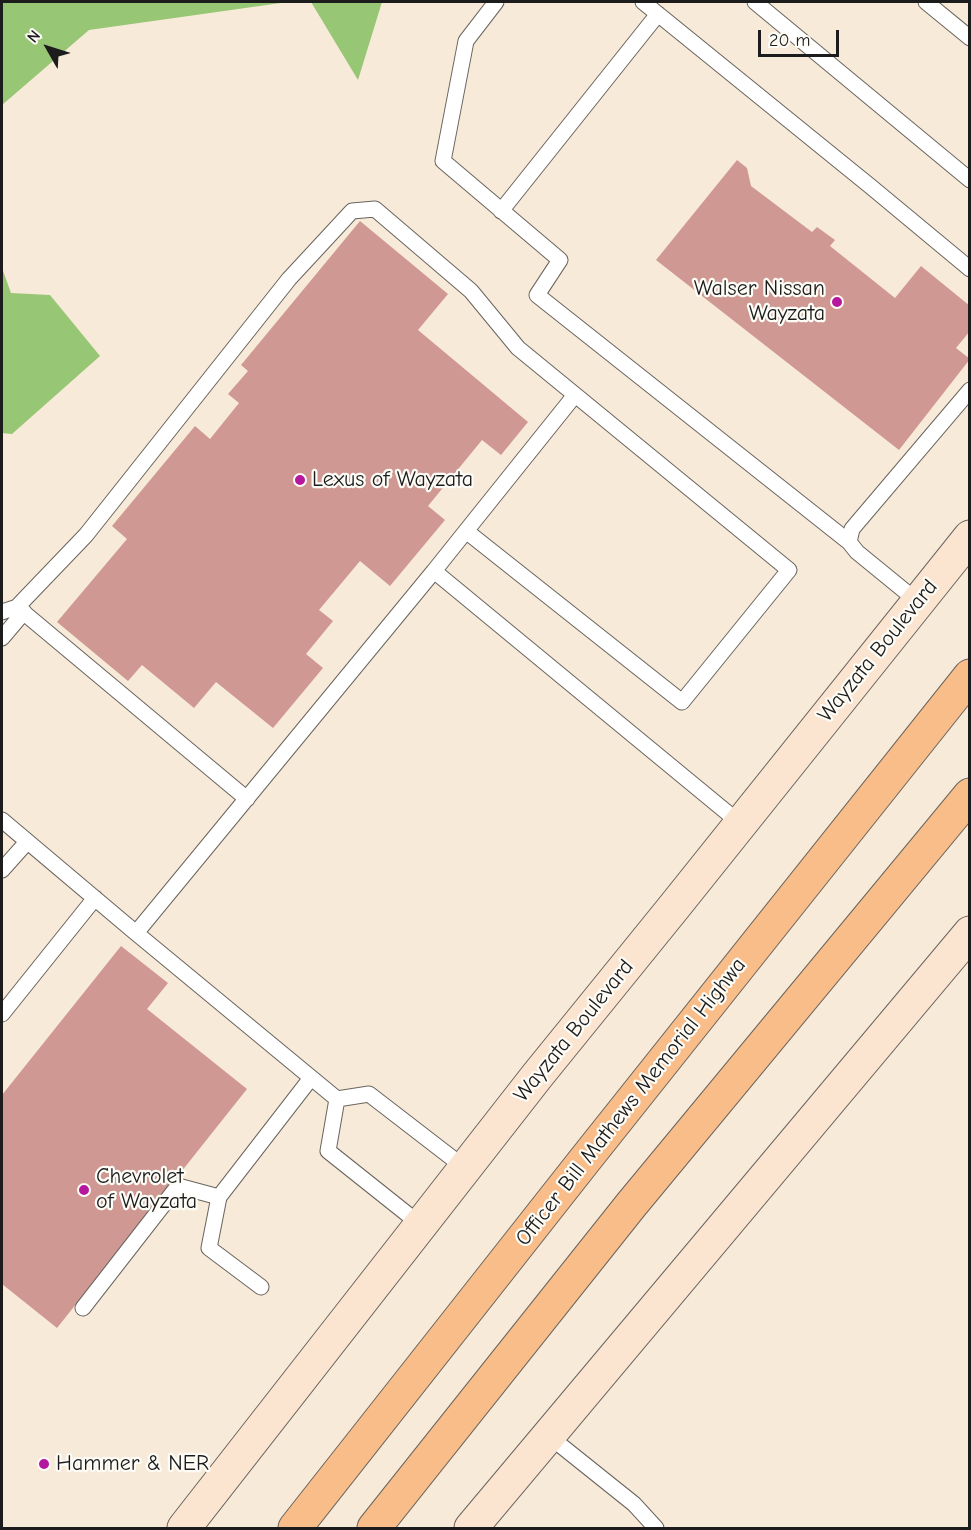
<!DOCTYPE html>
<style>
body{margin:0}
#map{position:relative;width:971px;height:1530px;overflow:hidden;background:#f8ead8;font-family:"Comic Neue",sans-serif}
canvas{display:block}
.frame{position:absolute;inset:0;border:3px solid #1c1c1c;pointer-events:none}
.north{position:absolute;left:18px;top:18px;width:60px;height:60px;-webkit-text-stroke:4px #fdfcf7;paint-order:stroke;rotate:309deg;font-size:16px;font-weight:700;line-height:24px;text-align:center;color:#1c1c1c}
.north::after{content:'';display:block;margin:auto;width:21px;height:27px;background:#1c1c1c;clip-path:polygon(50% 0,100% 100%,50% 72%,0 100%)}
.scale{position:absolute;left:758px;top:30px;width:81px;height:27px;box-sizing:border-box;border:3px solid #1c1c1c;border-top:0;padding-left:8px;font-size:18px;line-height:21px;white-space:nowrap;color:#1c1c1c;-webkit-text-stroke:4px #fdfcf7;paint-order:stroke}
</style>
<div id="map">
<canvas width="971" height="1530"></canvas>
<div class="frame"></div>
<div class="north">N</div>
<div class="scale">20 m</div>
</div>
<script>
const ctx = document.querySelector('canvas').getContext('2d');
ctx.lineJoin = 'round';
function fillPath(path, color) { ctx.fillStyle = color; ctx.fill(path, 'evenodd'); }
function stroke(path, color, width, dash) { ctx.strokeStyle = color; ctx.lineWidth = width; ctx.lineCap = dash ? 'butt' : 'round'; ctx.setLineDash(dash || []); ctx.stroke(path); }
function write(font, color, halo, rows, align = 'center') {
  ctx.font = font + ' "Comic Neue",sans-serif'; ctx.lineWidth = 4.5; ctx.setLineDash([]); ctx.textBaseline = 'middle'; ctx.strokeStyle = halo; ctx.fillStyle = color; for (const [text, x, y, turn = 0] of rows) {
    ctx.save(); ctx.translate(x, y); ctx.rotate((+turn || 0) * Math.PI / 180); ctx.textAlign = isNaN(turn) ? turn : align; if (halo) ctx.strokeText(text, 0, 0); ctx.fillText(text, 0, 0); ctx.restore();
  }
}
fillPath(new Path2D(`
 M2,2H288L89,30L2,105Z
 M311,2H382L358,80Z
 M2,268L11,293L50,295L100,356L12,434L2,433Z`), '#97c675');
fillPath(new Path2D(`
 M737,160L747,168L751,186L812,232L817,227L835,240L830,246L895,298L921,266L970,306V331L956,348L970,359L899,450L656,260Z
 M360,221L448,294L418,330L528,422L501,455L482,440L428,506L445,520L390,586L360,561L319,610L333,621L306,654L323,668L273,728L216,682L194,708L142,665L128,681L57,622L127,539L112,526L195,426L210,439L239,403L228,394L248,371L241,365Z
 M121,946L168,983L147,1009L247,1089L57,1328L2,1284V1095Z`), '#d09892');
const lane = new Path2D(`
 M496,2L466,41L443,161L560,260L537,295L849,542
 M643,2L870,186L970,269
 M755,2L970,180
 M926,2L970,38
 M501,211L658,14
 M466,531L575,395
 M917,601L857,552L849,542L852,529L970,390
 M17,607L247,799
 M2,612L17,607L86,535L289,279L352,211L375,209L471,291L518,348L789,570L682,702L466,531L434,571
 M2,638L24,612
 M2,820L136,933
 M2,870L27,842
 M2,1014L95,898
 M337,1099L328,1151L421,1225
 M465,1168L369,1094L337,1099L136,933L434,571L741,824
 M219,1197L209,1248L261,1287
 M83,1308L178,1186L219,1197L311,1078
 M549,1436L634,1504L656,1528`);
const secondary = new Path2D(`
 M184,1528L537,1076L674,907L970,537
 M471,1528L970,933`);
const highway = new Path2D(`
 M295,1528L584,1161L970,676
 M374,1528L631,1205L970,795`);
stroke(lane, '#69645e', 17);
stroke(secondary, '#69645e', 35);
stroke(highway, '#69645e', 35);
stroke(lane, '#fff', 15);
stroke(secondary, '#fce5d0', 33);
stroke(highway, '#f8bd89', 33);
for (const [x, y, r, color] of [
 [837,302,6,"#b5179e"],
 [300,480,6,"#b5179e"],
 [84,1190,6,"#b5179e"],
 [44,1464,6,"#b5179e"]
]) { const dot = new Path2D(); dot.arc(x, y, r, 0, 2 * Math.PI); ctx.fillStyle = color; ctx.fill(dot); stroke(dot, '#fdfcf7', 2); }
write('22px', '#1c1c1c', '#fdfcf7', [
 ["Walser Nissan",825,289,"right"],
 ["Wayzata",825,314,"right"],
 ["Lexus of Wayzata",312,480],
 ["Chevrolet",96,1177],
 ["of Wayzata",96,1202],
 ["Hammer & NER",56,1464]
], 'left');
write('22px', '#1c1c1c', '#fdfcf7', [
 ["Wayzata Boulevard",878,651,-51],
 ["Wayzata Boulevard",574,1031,-51],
 ["Officer Bill Mathews Memorial Highwa",631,1102,-52]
]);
</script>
